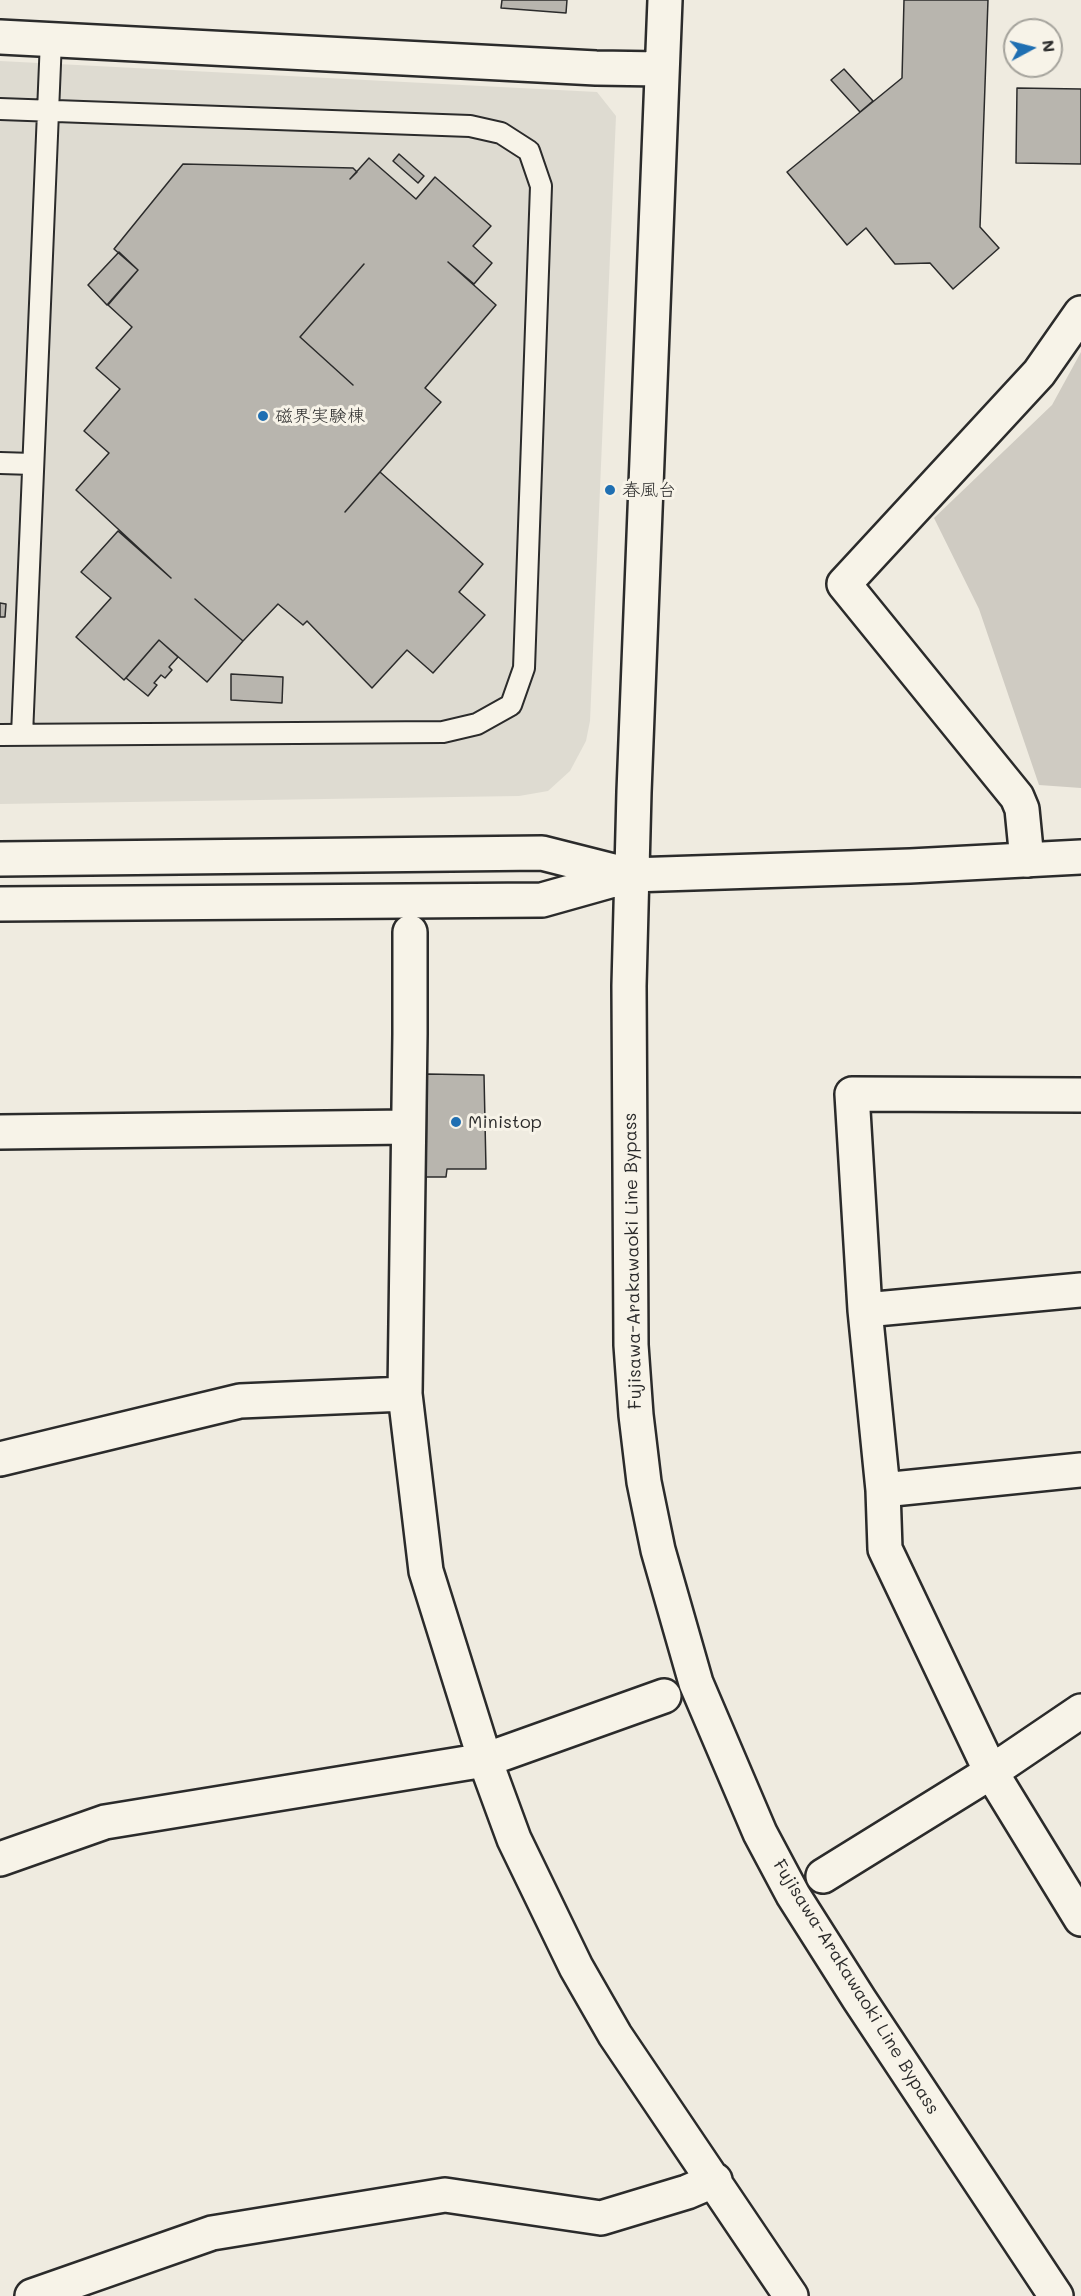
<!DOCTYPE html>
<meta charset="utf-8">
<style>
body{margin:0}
#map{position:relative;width:1081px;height:2296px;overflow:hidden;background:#efebe0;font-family:Mali,sans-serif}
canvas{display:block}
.north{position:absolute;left:1003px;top:18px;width:60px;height:60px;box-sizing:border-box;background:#f7f3e8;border:2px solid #a5a39c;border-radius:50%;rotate:83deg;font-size:16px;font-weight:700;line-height:24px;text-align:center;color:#2b2b2b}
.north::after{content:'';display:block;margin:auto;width:21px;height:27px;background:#1f6fb2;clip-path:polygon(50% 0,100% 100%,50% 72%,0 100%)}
</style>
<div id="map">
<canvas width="1081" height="2296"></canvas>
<div class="north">N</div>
</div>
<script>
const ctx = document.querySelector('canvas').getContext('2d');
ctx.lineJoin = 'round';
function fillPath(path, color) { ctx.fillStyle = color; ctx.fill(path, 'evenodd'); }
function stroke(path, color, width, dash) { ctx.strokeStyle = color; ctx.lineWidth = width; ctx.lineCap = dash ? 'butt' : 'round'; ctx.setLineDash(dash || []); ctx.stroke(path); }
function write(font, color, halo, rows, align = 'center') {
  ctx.font = font + ' Mali,"Klee One",sans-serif'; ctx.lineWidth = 6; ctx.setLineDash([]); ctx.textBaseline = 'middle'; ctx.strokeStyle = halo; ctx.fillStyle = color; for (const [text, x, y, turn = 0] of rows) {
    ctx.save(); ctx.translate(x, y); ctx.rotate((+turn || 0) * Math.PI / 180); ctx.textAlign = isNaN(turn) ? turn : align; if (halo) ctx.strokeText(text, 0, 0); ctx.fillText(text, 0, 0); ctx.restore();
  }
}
fillPath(new Path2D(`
 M0,61L597,92L616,116L590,721L586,741L570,771L548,791L519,796L0,804Z`), '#dedbd1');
fillPath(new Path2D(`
 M1081,352V788L1039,785L979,609L934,518L1052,405Z`), '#cfcbc2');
const building = new Path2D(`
 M502,0H567L566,13L501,8Z
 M904,0H988L980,227L999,248L953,289L930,263L895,264L866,228L847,245L787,172L902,78Z
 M844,69L873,101L860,112L831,80Z
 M1017,88L1081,89V164L1016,163Z
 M399,154L424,176L418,183L393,161Z
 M369,158L416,199L435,177L491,226L473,246L492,263L474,284L448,262L496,305L425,388L441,402L345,512L380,472L483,564L459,592L485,615L433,673L407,650L372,688L307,621L303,625L278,604L243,641L195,599L243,641L207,682L159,640L124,680L76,637L111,598L81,572L118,531L171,578L76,490L109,453L84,431L120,389L96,368L132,327L108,305L138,270L114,249L183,164L353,168L357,172L350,179ZM364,264L300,337L353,385L300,337Z
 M119,252L138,270L107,305L88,285Z
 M0,603L6,604L5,617H0Z
 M159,640L178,657L169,667L172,670L165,678L161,675L154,683L157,685L148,696L126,678Z
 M231,674L283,677L282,703L231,700Z
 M427,1074L484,1075L486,1169H447L446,1177H426Z`);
fillPath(building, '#b8b5ae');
stroke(building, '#2b2b2b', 1.5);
const lane = new Path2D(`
 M0,109L470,126L501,133L529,151L541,186L524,668L511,705L477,724L443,732L0,735
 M0,463L33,464
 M22,735L51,40`);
const street = new Path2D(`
 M1027,860L1022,809L1017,797L844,584L1039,373L1081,313
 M410,932V1034L405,1394L426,1571L485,1760L514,1839L576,1967L615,2035L791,2296
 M1081,1095L852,1094L865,1310L883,1490L885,1549L991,1772L1081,1919
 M0,1132L408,1127
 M865,1310L1081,1290
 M0,1459L240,1401L405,1394
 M883,1490L1081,1470
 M0,1859L105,1822L485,1760L664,1696
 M823,1876L991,1772L1081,1711
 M32,2296L212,2233L445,2195L601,2218L687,2192L715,2180`);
const secondary = new Path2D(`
 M665,0L634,792L629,986L631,1345L636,1415L644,1482L658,1550L696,1683L760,1833L793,1895L859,1999L1056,2296
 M0,37L596,68L662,69
 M0,859L542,853L629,875
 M0,904L542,900L631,875L910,866L1081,857`);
stroke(lane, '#2b2b2b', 24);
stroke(street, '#2b2b2b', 38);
stroke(secondary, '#2b2b2b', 38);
stroke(lane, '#f7f3e8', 20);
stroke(street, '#f7f3e8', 33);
stroke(secondary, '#f7f3e8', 33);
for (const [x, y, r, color] of [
 [263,416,6,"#1f6fb2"],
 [610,490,6,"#1f6fb2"],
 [456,1122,6,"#1f6fb2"]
]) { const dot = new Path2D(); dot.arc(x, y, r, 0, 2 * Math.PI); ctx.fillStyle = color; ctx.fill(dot); stroke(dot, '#f7f3e8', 2); }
write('18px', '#2b2b2b', '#f7f3e8', [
 ["磁界実験棟",275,416],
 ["春風台",622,490],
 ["Ministop",468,1122]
], 'left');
write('18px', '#2b2b2b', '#f7f3e8', [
 ["Fujisawa-Arakawaoki Line Bypass",633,1261,-91],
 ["Fujisawa-Arakawaoki Line Bypass",856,1987,58]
]);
</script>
